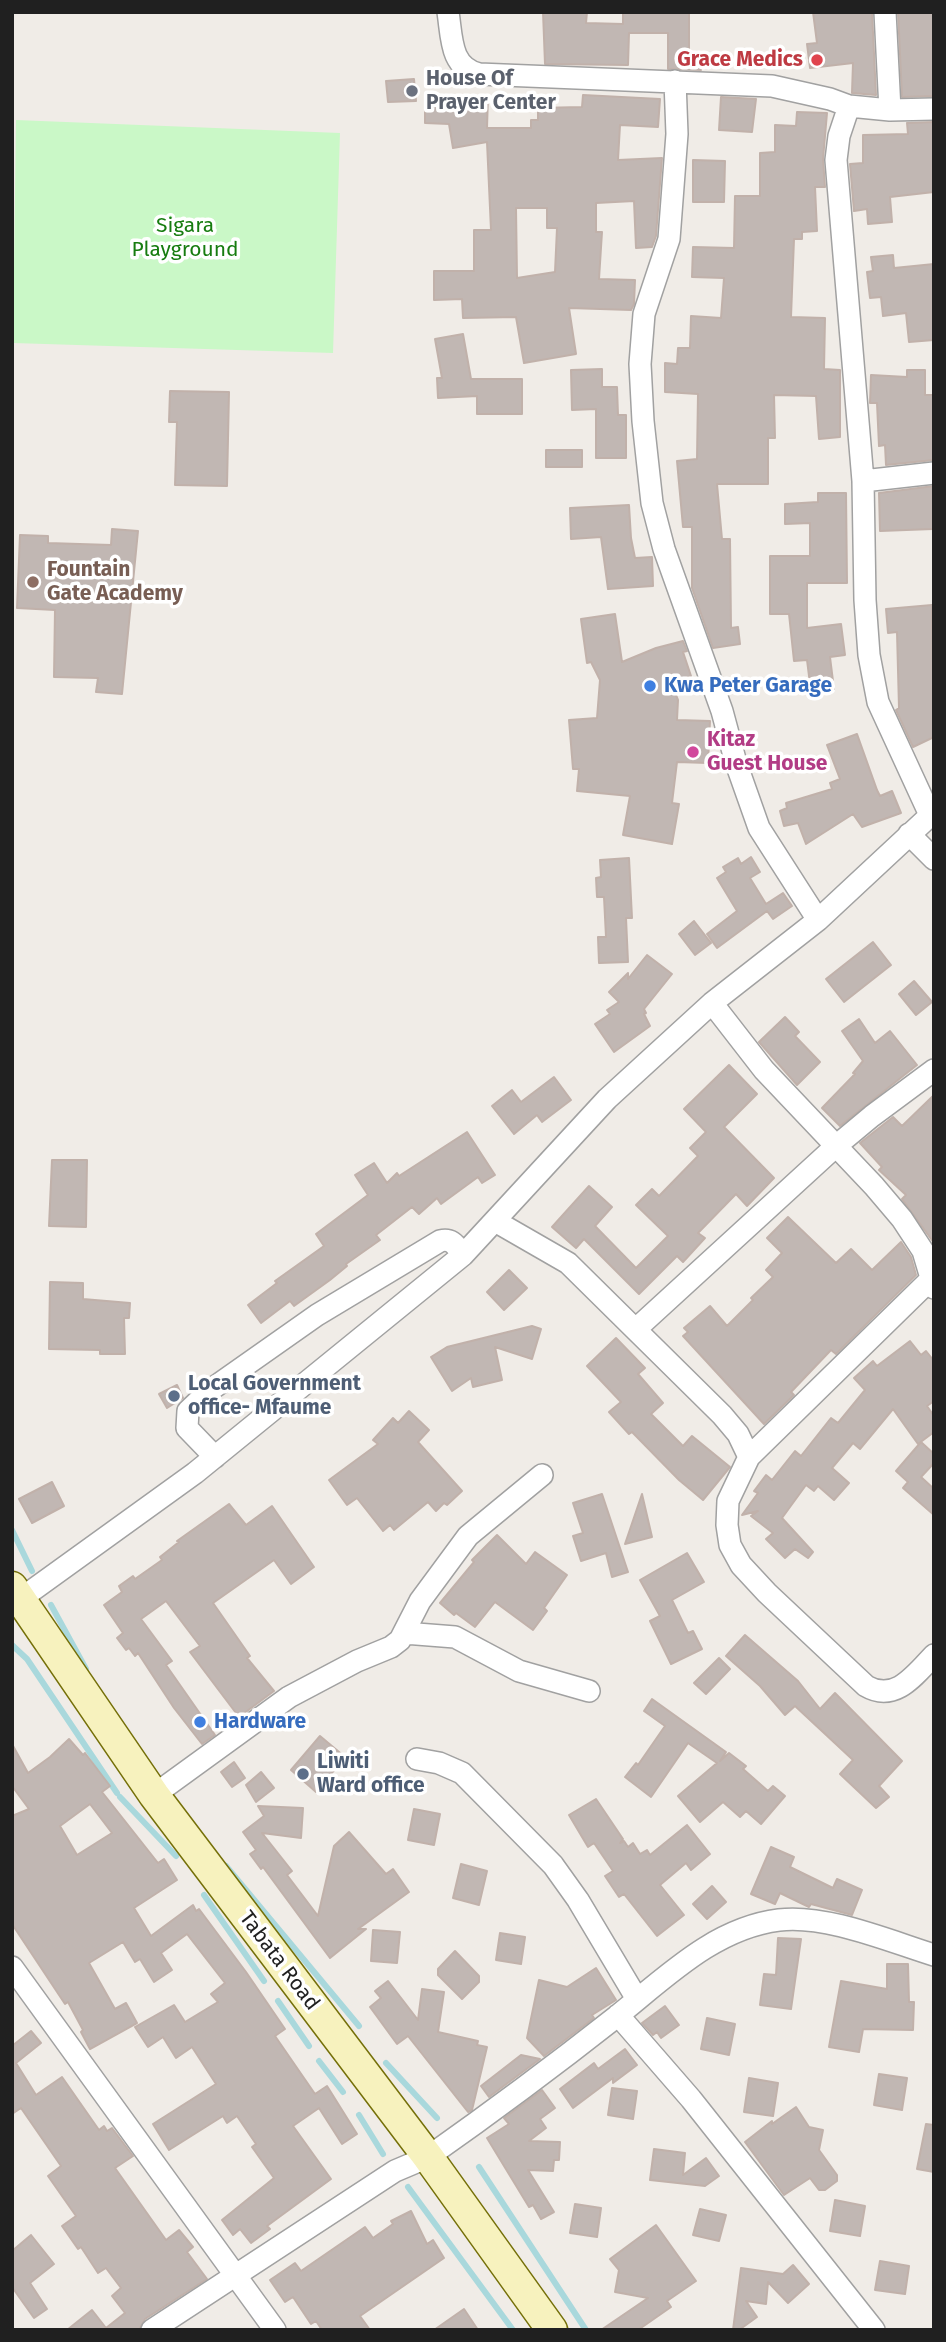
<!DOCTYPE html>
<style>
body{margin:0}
#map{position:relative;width:946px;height:2342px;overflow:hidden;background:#f0ece7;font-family:"Fira Sans",sans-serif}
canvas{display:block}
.frame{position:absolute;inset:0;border:14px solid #202020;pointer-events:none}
</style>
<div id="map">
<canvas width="946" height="2342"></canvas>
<div class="frame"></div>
</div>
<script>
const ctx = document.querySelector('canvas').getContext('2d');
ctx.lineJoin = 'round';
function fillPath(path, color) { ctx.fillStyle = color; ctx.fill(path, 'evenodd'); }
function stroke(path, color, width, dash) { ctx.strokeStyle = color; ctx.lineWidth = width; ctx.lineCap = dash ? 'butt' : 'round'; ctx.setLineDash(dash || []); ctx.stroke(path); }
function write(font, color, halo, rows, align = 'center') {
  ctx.font = font + ' "Fira Sans",sans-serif'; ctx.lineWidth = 7; ctx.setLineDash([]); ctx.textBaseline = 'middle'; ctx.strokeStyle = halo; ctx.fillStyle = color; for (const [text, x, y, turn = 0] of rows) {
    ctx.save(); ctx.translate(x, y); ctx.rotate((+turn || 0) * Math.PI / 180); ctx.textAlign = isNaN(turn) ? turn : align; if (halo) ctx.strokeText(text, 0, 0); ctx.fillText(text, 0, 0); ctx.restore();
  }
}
fillPath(new Path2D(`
 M16,120L340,133L333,353L13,343Z`), '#caf8c7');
stroke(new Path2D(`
 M12,1530L32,1571
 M51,1605L86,1669
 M12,1645L27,1659L117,1793
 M120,1797L176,1856
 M226,1866L359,2026
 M204,1895L264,1981
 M278,2001L309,2046
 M319,2061L343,2092
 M386,2063L437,2118
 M359,2115L383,2154
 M479,2167L586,2330
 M408,2187L513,2330`), '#a9d8dc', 6);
const building = new Path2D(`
 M543,12H587L586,23L623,24V12H689V53H700L701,70L668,69V33H629L628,65L545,64Z
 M813,12H872L876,95L852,93L853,63L810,68L807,44L817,43Z
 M898,12H934V96L902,97Z
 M414,79L416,101L388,102L386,81Z
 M425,95L488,96L487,128H531V120H538V108L582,107L583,95L660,99L658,127L620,125L618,160L662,158L656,236L652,247L636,248L634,201L596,203V232H602L599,279L635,280L634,304L631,310L569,308L576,354L524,363L516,317L463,318L462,299L434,300V271H474V230H491L487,142L453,148L449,124L425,123ZM516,208H547V228H557L555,272L517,278Z
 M721,97L756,99L752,132L719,130Z
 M797,112L827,113L823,159L825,187H815L817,231L802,232V239H794L791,317L825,318L824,369L840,370V437L819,439L816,396L774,395L775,438H768V484H717L722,539H730L731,628L738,627L740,644L713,648L692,588V527H683L677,461L697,459L698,394L665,392V363L677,364L678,348H690L691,316L721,318L724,278L692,277L693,247L734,248L735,196H760V153L775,152V125L796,126Z
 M934,122V192L890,197L892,222L868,224L867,209L854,211L850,164L863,163V135L908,134L907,123Z
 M693,160L725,161L724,202H693Z
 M893,255L894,268L934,264V340L909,342L906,313L883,316L881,297L870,298L867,272L873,271L871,257Z
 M463,334L471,379H522V414H477V396L438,398L437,378H442L435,339Z
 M602,369V387H617L618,415H626V458H596V409L572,410L571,370Z
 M907,370H925V395H934V460L886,465L885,445L879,446L877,403H870L871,375L907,377Z
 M170,391L229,392L227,486L175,485L177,422H169Z
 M546,450H582V467H546Z
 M934,486L933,529L880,531L879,493Z
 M818,493H846L847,583H807V628L841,624L845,655L830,657L834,689L811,692L807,660L794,661L789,614H770V556H810V523L785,524V504L818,502Z
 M629,505L631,538L635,558L652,557L653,586L608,589L601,537L571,539L570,508Z
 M112,529L138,531L122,694L96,692L98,678L54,677L55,610L17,608L20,535L48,536V543L111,545Z
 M932,605L934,737L913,747L896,710L899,708L897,632L888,633L886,609Z
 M615,614L622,662L656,648L683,641L687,651L683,652L691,676L671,683L678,700L677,720L710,721L708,763L677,762L672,803L679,804L672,844L623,835L630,796L577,791L579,769H573L569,720L597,718L600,680L591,662L587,663L581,619Z
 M857,734L877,790L880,796L892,791L901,813L862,827L853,814L806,844L798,823L784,826L780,811L787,808L786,803L832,789L830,783L840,779L827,745Z
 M751,857L760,872L750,878L766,904L783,893L792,906L773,919L767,911L717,948L707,934L737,911L717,878L726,872L723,867L738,858L741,864Z
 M629,858L632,918H626L628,962L599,963L598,937H606L604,897H597L596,878L601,877L600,860Z
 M694,921L711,943L695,955L679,934Z
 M873,942L891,965L844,1002L826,979Z
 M647,955L672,974L644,1009L646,1013L644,1014L650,1026L614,1052L595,1024L610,1014L607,1010L619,1002L609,992L628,973V979Z
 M914,981L932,1002L916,1015L899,994Z
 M785,1017L799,1032L795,1036L820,1062L797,1085L759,1042Z
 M859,1019L875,1043L890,1031L917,1065L840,1126L822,1108L855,1074L853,1073L863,1061L842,1031Z
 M729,1065L757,1094L724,1127L774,1178L747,1206L736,1194L698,1233L705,1238L683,1262L677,1256L639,1294L584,1239L576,1248L552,1227L589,1186L612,1207L595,1226L636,1268L668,1236L636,1205L652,1189L659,1196L698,1156L690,1148L706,1132L684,1109Z
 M554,1077L571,1100L542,1122L537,1115L514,1134L492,1106L512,1090L521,1102Z
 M934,1095V1243L902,1199L906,1195L879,1170L882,1167L860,1143L893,1117L902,1126Z
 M467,1132L495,1175L482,1183L478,1177L441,1204L437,1198L419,1214L412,1207L376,1235L380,1240L346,1264L347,1266L330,1280L294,1306L290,1301L261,1323L248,1305L277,1283L275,1281L324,1246L316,1234L368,1195L355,1175L374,1163L387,1183L397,1173L399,1176Z
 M52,1160H87L86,1227L49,1226Z
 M788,1217L836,1263L851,1249L872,1270L901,1242L911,1257L916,1275L836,1354L831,1350L791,1392L794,1395L764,1424L683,1336L688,1332L684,1328L710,1306L727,1326L753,1300L751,1298L773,1277L766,1270L782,1253L767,1238Z
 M509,1270L527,1288L504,1310L487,1292Z
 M50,1282L83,1283V1299L130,1303L129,1318H124L125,1354H100V1350L49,1349Z
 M532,1326L541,1329L532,1359L495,1347L502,1380L473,1387L471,1378L452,1391L431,1357L447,1347Z
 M616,1338L645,1368L638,1374L663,1403L651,1414L683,1446L692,1436L730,1467L703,1500L679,1480L632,1432L629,1434L609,1412L621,1402L587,1366Z
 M910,1341L921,1355L926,1351L934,1361V1401L927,1406L934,1416V1432L918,1444L893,1409L860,1449L853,1443L832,1468L849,1483L834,1500L818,1486L814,1491L806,1485L782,1518L813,1552L808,1558L795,1549L785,1558L766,1539L773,1533L751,1516L758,1511L742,1515L758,1493L754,1491L766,1475L772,1480L795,1451L801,1456L831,1418L838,1423L865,1390L854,1378L873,1361L877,1366Z
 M177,1385L183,1398L167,1408L159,1394Z
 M409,1411L429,1430L418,1442L462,1491L447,1505L444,1503L436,1511L428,1502L394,1530L390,1525L383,1531L357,1498L347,1505L329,1480L378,1444L373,1440L393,1418L398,1423Z
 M921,1442L934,1454V1463L921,1477L934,1489V1515L903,1488L908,1482L896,1471Z
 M52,1482L64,1506L32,1523L19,1499Z
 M602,1494L628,1572L612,1577L606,1553L581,1561L573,1536L583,1533L573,1503Z
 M642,1494L652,1537L625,1544Z
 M229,1504L246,1525L272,1506L314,1567L291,1584L274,1560L213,1603L250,1656L247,1658L274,1691L239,1717L190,1652L200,1646L166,1601L141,1619L172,1661L166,1665L215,1735L202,1744L174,1708L138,1653L135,1656L129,1648L126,1650L117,1638L123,1633L104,1605L122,1592L119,1586L133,1576L135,1579L162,1560L160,1557L179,1542L177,1541Z
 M497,1535L526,1564L535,1552L567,1575L544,1608L547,1611L533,1630L495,1602L475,1627L456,1613L454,1615L440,1603L474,1562L472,1560Z
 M687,1553L704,1582L672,1600L688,1633L693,1631L702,1649L671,1664L650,1621L660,1616L640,1580Z
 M745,1635L798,1681L820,1709L835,1693L902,1761L879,1786L889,1797L876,1808L840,1774L853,1760L795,1706L785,1715L760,1686L726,1656Z
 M719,1658L730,1669L706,1694L694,1683Z
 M652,1699L726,1752L720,1761L729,1753L746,1766L743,1769L768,1791L773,1786L785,1796L761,1824L746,1811L740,1817L723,1802L700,1822L678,1796L717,1763L688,1743L651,1797L625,1777L636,1763L638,1765L665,1726L644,1711Z
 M320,1736L345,1757L316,1792L291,1770Z
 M69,1739L83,1755L85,1753L110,1786L102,1792L158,1863L164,1859L177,1880L134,1908L151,1936L193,1905L196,1911L199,1909L246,1972L285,2029L275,2036L315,2094L327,2086L357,2134L342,2144L319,2108L293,2126L331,2179L267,2226L270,2229L251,2243L240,2229L233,2235L222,2220L274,2178L252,2147L256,2144L237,2116L227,2123L223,2116L169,2150L153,2124L216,2084L192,2047L176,2058L163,2037L148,2047L135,2027L174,2005L185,2022L218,2002L211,1994L225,1983L187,1934L161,1953L172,1970L154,1982L140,1959L135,1962L123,1942L89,1963L115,2009L126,2003L137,2023L90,2049L81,2032L83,2030L68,2002L65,2004L12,1924V1816L29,1809L12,1786V1744L28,1773L50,1757ZM90,1804L112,1833L77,1855L60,1826Z
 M234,1762L245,1778L232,1787L221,1772Z
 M261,1772L274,1788L256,1802L246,1785Z
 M596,1799L623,1839L620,1843L624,1841L628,1847L633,1843L640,1854L647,1850L650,1855L687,1825L710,1854L691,1870L686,1863L660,1885L684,1915L657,1936L624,1894L619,1897L605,1876L613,1871L594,1843L588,1847L569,1815Z
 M258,1806L303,1808L301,1838L262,1833L292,1871L287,1875L318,1916L334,1846L349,1832L386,1874L393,1869L409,1892L358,1929H366L330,1958L263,1867L261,1869L250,1854L256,1850L243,1832L264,1816Z
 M414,1809L440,1814L434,1845L408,1840Z
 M771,1847L794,1857L790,1867L833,1888L837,1879L862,1890L852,1915L811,1904L809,1907L780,1893L775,1904L751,1894Z
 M461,1864L487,1871L479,1905L453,1898Z
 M712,1886L726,1902L707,1919L693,1904Z
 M373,1930L400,1932L397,1963L371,1961Z
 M500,1933L525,1937L521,1964L496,1960Z
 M778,1938L801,1939L791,2009L760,2005L764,1974L776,1975Z
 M455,1951L479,1976V1982L462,1999L438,1975V1969Z
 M887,1964H908L909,2002H914L913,2030L863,2029L859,2052L829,2047L841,1981L887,1989Z
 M596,1968L616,2000L592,2015L594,2018L544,2056L527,2038L539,1980L567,1987Z
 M388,1981L418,2020L422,1989L444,1992L438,2032L478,2041L477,2045L487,2047L472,2110L468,2112L408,2036L397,2044L370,2007L381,1998L375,1991Z
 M665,2006L679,2025L661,2038L657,2032L653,2035L642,2023Z
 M707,2018L735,2024L729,2055L701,2049Z
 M31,2031L41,2043L16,2063L36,2095L62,2077L99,2130L104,2126L107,2131L112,2128L133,2156L115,2168L166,2240L179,2230L193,2247L187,2252L207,2279L145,2319L139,2330H67L92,2310L106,2328L125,2313L112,2296L121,2288L106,2268L98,2273L81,2247L78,2249L62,2226L76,2216L48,2176L61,2166L21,2108L12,2114V2046Z
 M625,2049L637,2065L613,2083V2078L573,2108L560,2089L594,2063L598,2069Z
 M521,2055L540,2059L489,2097L481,2086Z
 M879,2074L907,2078L902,2110L874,2105Z
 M749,2078L778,2083L773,2116L744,2112Z
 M612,2088L637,2091L633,2119L608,2115Z
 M542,2090L555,2108L540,2119L546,2128L529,2141L560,2142L559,2160H554L553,2171L528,2170L554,2212L541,2219L533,2205L529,2207L487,2138L509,2124L504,2118Z
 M796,2107L809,2127L823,2130L819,2150L837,2175V2181L825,2190H819L810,2178L784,2195L745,2142L772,2121V2124Z
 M926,2124L934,2125V2172L917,2169Z
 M654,2149L685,2153L683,2175L706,2158L719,2176L705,2186L650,2180Z
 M835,2200L865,2206L860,2236L830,2231Z
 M575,2204L601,2208L597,2237L570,2233Z
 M700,2209L726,2215L719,2241L693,2235Z
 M411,2211L427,2244L433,2240L444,2258L360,2316L370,2330H322L316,2321L311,2324L293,2297L285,2302L270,2280L295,2263L301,2271L365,2227L373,2238L393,2224L391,2221Z
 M656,2225L696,2281L667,2301L671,2307L638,2330H601L648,2298L615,2292L619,2270L610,2259Z
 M31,2235L54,2264L30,2283L47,2309L34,2318L12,2287V2251Z
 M880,2261L909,2266L905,2294L875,2290Z
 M793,2265L809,2284L788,2303L768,2282L766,2304L746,2301L757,2317L739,2330H733L741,2268L783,2274Z
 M464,2309L478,2330H434Z`);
fillPath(building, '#c1b7b3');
stroke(building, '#c1b1aa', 2);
const minor = new Path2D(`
 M448,12C452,38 450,67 479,74L772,86L830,99L849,106L890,110L934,109
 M885,12L890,110
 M675,81L677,134L669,239L644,314L640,364L643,421L652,503L664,549L722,711L736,763L759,828L818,920
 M849,106L839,136L836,160L863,481L865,600L869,655L878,702L930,815
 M863,481L934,473
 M909,834L934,859
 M712,1003L764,1070L874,1186L902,1219L923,1251L934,1288
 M495,1221L568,1263L722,1415L738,1434L749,1457L728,1501L727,1525L730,1545L741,1565L767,1593L866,1686C895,1703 915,1675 934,1655
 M636,1329L836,1146L872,1116L934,1070
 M215,1457L187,1428L188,1411L209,1391L317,1315L440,1241C453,1238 456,1246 463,1255
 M749,1457L930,1280
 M19,1600L195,1473L463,1255L607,1099L712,1003L818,920L934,812
 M404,1633L455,1637L519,1671L589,1691
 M417,1759L439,1763L462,1773L553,1865L578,1900L637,1999
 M154,1795L289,1697L357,1661L391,1647L400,1640L420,1601L468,1536L542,1475
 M12,1967L275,2330
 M618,2015L691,2099L874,2330
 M152,2330L395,2171L428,2157C492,2112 555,2065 616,2017C665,1978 714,1928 779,1920C825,1914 889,1941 934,1955`);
const secondary = new Path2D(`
 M12,1587L154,1795L428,2157L552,2330`);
stroke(minor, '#a1a1a1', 24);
stroke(secondary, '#757009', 33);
stroke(minor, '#fff', 21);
stroke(secondary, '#f7f2be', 30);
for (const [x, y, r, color] of [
 [817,60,7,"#e0444e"],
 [412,91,7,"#6b7280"],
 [33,582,7,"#8d6e63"],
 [650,686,7,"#3f7fe0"],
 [693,752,7,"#d1479c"],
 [174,1396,7,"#5c6f8a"],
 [200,1722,7,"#3f7fe0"],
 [303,1774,7,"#5c6f8a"]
]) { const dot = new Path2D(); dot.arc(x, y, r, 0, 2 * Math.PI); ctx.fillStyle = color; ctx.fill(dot); stroke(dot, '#fff', 2.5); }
write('bold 21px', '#be3a42', '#fff', [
 ["Grace Medics",803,60]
], 'right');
write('bold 21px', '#5b616d', '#fff', [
 ["House Of",426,79],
 ["Prayer Center",426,103]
], 'left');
write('21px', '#177c10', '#fff', [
 ["Sigara",185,226],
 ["Playground",185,250]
]);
write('bold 21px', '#785e54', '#fff', [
 ["Fountain",47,570],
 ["Gate Academy",47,594]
], 'left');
write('bold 21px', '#366cbe', '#fff', [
 ["Kwa Peter Garage",664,686],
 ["Hardware",214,1722]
], 'left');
write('bold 21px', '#b23c85', '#fff', [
 ["Kitaz",707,740],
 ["Guest House",707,764]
], 'left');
write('bold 21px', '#4e5e75', '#fff', [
 ["Local Government",188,1384],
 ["office- Mfaume",188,1408],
 ["Liwiti",317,1762],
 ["Ward office",317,1786]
], 'left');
write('21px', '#202020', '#fff', [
 ["Tabata Road",279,1961,53]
]);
</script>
